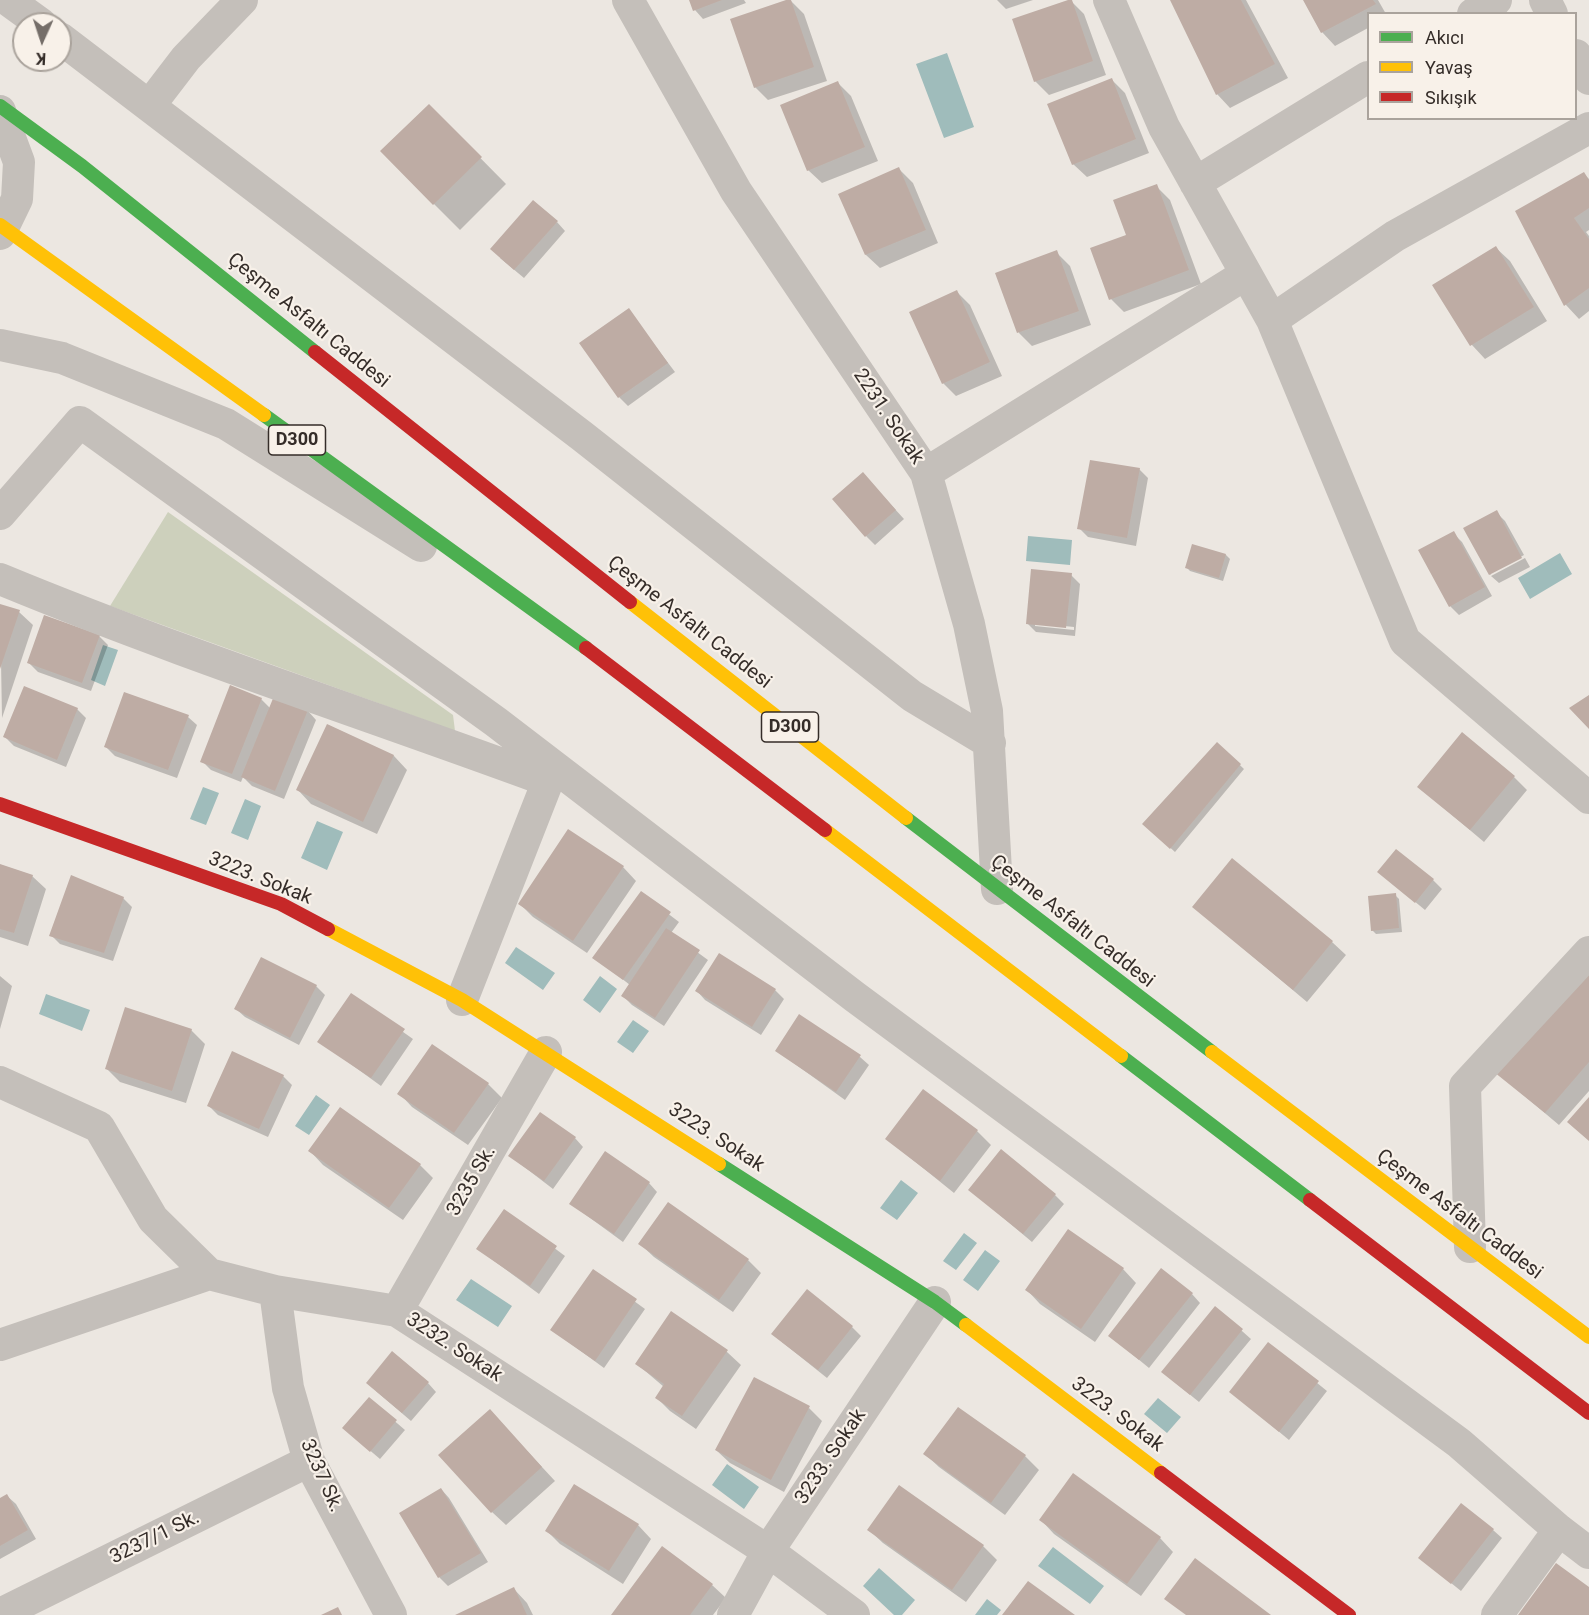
<!DOCTYPE html>
<meta charset="utf-8">
<style>
body{margin:0}
#map{position:relative;width:1589px;height:1615px;overflow:hidden;background:#ece7e1;font-family:Roboto,sans-serif}
canvas{display:block}
.legend{position:absolute;left:1367px;top:12px;width:210px;height:108px;box-sizing:border-box;background:#f8f1e9;border:2px solid #aaa39c;margin:0;padding:8px 10px;list-style:none;font-size:18px;color:#352d29}
.legend li{display:flex;align-items:center;gap:12px;height:30px}
.legend b{width:30px;border:2px solid #aaa39c}
.north{position:absolute;left:12px;top:12px;width:60px;height:60px;box-sizing:border-box;background:#f8f1e9;border:2px solid #aaa39c;border-radius:50%;rotate:183deg;font-size:16px;font-weight:700;line-height:24px;text-align:center;color:#352d29}
.north::after{content:'';display:block;margin:auto;width:21px;height:27px;background:#756e69;clip-path:polygon(50% 0,100% 100%,50% 72%,0 100%)}
</style>
<div id="map">
<canvas width="1589" height="1615"></canvas>
<ul class="legend">
<li><b style="height:8px;background:#4caf50"></b>Akıcı</li>
<li><b style="height:8px;background:#ffc107"></b>Yavaş</li>
<li><b style="height:8px;background:#c62828"></b>Sıkışık</li>
</ul>
<div class="north">K</div>
</div>
<script>
const ctx = document.querySelector('canvas').getContext('2d');
ctx.lineJoin = 'round';
function fillPath(path, color) { ctx.fillStyle = color; ctx.fill(path, 'evenodd'); }
function stroke(path, color, width, dash) { ctx.strokeStyle = color; ctx.lineWidth = width; ctx.lineCap = dash ? 'butt' : 'round'; ctx.setLineDash(dash || []); ctx.stroke(path); }
function write(font, color, halo, rows, align = 'center') {
  ctx.font = font + ' Roboto,sans-serif'; ctx.lineWidth = 4.5; ctx.setLineDash([]); ctx.textBaseline = 'middle'; ctx.strokeStyle = halo; ctx.fillStyle = color; for (const [text, x, y, turn = 0] of rows) {
    ctx.save(); ctx.translate(x, y); ctx.rotate((+turn || 0) * Math.PI / 180); ctx.textAlign = isNaN(turn) ? turn : align; if (halo) ctx.strokeText(text, 0, 0); ctx.fillText(text, 0, 0); ctx.restore();
  }
}
fillPath(new Path2D(`
 M168,512L453,715L455,731L110,606Z`), '#cdd0bc');
fillPath(new Path2D(`
 M947,53L974,127L944,138L916,64Z
 M1028,536L1072,540L1070,565L1026,561Z
 M1560,553L1572,574L1530,599L1518,578Z
 M103,645L118,650L105,686L91,680Z
 M203,787L219,793L206,825L190,819Z
 M245,799L261,806L248,840L231,833Z
 M317,821L343,832L327,870L301,858Z
 M516,947L555,973L543,990L505,963Z
 M600,976L617,989L600,1013L583,1000Z
 M46,994L90,1010L82,1031L39,1014Z
 M633,1020L649,1031L633,1053L617,1042Z
 M316,1095L330,1105L309,1135L295,1126Z
 M901,1180L918,1193L897,1220L880,1208Z
 M964,1233L977,1243L956,1270L943,1261Z
 M985,1250L1000,1261L978,1291L963,1280Z
 M471,1279L512,1306L498,1327L456,1300Z
 M1158,1398L1181,1417L1167,1433L1144,1414Z
 M727,1464L759,1487L744,1509L712,1485Z
 M1053,1547L1104,1586L1090,1604L1038,1566Z
 M879,1568L915,1600L902,1615H894L863,1586Z
 M987,1599L1001,1610L997,1615H975Z`), '#9fbcbb');
fillPath(new Path2D(`
 M691,0H744L746,3L703,19L695,10Z
 M790,0L804,14L827,81L768,100L755,87Z
 M997,0H1033L1006,9Z
 M1172,0H1246L1288,78L1230,108L1217,94Z
 M1304,0H1378L1386,14H1368V28L1335,46L1322,32Z
 M1071,1L1084,14L1106,75L1049,95L1035,81Z
 M1112,80L1125,93L1149,153L1087,177L1073,164Z
 M838,83L851,96L878,161L822,183L808,170Z
 M429,106L506,184L460,230L434,204Z
 M899,169L913,183L938,243L880,268L866,255L840,194Z
 M1584,174L1589,179V230L1586,232L1589,236V311L1579,319L1566,305L1517,211Z
 M1156,186L1170,200L1201,284L1124,312L1111,299L1128,236Z
 M557,222L565,231L524,278L500,258Z
 M1496,248L1510,261L1547,321L1485,359L1472,345L1435,286Z
 M1056,252L1070,266L1091,325L1032,346L1019,333L997,274Z
 M957,292L970,305L1002,376L956,396L943,383Z
 M628,310L675,372L628,406L619,397Z
 M1139,469L1148,478L1136,546L1088,537L1079,528Z
 M863,474L904,519L875,545L866,536Z
 M1496,512L1505,521L1524,555L1491,573V575L1490,574Z
 M1453,533L1462,542L1492,596L1459,615L1450,606Z
 M1193,545L1226,555L1230,559L1223,581L1190,571L1186,567Z
 M1525,558L1530,567L1499,583L1491,576Z
 M1071,575L1080,584L1075,636L1036,632L1027,623ZM1035,623L1074,627V630L1035,626Z
 M0,605L19,612L33,625L2,718Z
 M99,636L108,645L91,691L38,672L29,663Z
 M261,699L271,709L308,711L316,720L284,799L252,786L243,777L241,782L211,770L202,761Z
 M77,709L86,718L66,767L14,746L5,737Z
 M188,717L197,725L177,778L115,756L106,747Z
 M328,725L394,756L407,770L377,834L311,804L298,790Z
 M1218,744L1244,769L1175,852L1144,824Z
 M1514,777L1527,790L1484,842L1419,787Z
 M0,865L32,876L46,889L28,946L0,937Z
 M623,867L636,881L587,953L533,917L520,904Z
 M1379,872L1433,880L1442,889L1425,910Z
 M641,893L679,922L671,933L708,960L664,1026L632,1005L623,996L630,985L594,957Z
 M1395,895L1399,899L1402,932L1376,934L1372,930Z
 M123,898L132,907L113,961L60,944L51,935Z
 M1194,907L1332,942L1346,955L1307,1002Z
 M1589,971V1091L1559,1125L1496,1072Z
 M0,976L12,986L0,1029Z
 M316,986L325,995L299,1045L245,1017L236,1009Z
 M775,990L784,999L761,1035L705,1000L697,991Z
 M351,995L413,1039L381,1086L319,1041Z
 M191,1030L205,1044L186,1103L120,1082L107,1069Z
 M433,1046L488,1084L502,1098L468,1145L412,1107L399,1093Z
 M777,1051L860,1057L869,1065L845,1100Z
 M283,1076L292,1085L268,1137L218,1115L209,1106Z
 M924,1091L977,1131L991,1145L954,1193L887,1139Z
 M575,1138L583,1147L553,1189L510,1156Z
 M310,1151L420,1165L433,1178L403,1220L323,1165Z
 M649,1183L657,1192L623,1242L571,1204Z
 M970,1190L1055,1195L1064,1204L1032,1242Z
 M505,1211L565,1256L539,1294L478,1249Z
 M640,1244L748,1260L761,1273L733,1312L654,1257Z
 M1123,1269L1136,1283L1095,1342L1040,1304L1027,1290Z
 M593,1271L645,1309L604,1368L552,1330Z
 M1192,1294L1200,1303L1149,1368L1110,1336Z
 M1216,1308L1251,1339L1199,1402L1172,1380Z
 M672,1313L727,1352L741,1365L696,1429L670,1411L657,1398L664,1387L637,1364Z
 M852,1327L861,1336L827,1378L782,1342Z
 M1269,1344L1327,1391L1289,1440L1231,1392Z
 M428,1383L436,1392L411,1421L376,1391Z
 M369,1399L405,1430L380,1459L353,1436Z
 M809,1408L822,1421L784,1492L730,1463L716,1450Z
 M959,1409L1025,1456L1039,1470L1005,1515L939,1467L925,1454Z
 M503,1425L555,1481L506,1525L492,1512Z
 M900,1487L983,1546L997,1560L966,1602L883,1543L869,1530Z
 M441,1489L449,1498L488,1562L448,1586L439,1577Z
 M7,1496L16,1504L36,1539L0,1559V1500Z
 M1041,1520L1160,1538L1173,1552L1141,1596L1054,1534Z
 M638,1525L651,1539L623,1584L560,1544L547,1531Z
 M1493,1530L1502,1538L1461,1591L1420,1558Z
 M712,1585L726,1598L713,1615H613Z
 M514,1589L527,1603L533,1615H459Z`), '#0003');
fillPath(new Path2D(`
 M689,0H722L693,11Z
 M786,0H791L814,67L754,88L730,19Z
 M1068,0H1072L1093,61L1034,82L1012,19Z
 M1170,0H1241L1275,64L1216,95Z
 M1303,0H1373L1376,4L1321,33Z
 M1112,78L1136,139L1072,165L1047,104Z
 M838,81L865,147L807,171L780,105Z
 M429,104L482,157L433,205L380,151Z
 M899,167L926,230L865,255L838,194Z
 M1584,172L1589,180V208L1574,218L1589,239V288L1564,306L1515,211Z
 M1157,184L1189,270L1109,300L1090,248L1126,235L1113,200Z
 M533,200L558,221L514,270L490,249Z
 M1496,246L1534,307L1470,346L1432,285Z
 M1057,250L1079,311L1017,333L995,273Z
 M957,290L990,362L942,384L909,312Z
 M629,308L668,363L618,398L579,343Z
 M1090,460L1140,468L1127,538L1077,529Z
 M863,472L896,510L865,537L832,499Z
 M1497,510L1522,558L1489,575L1463,528Z
 M1454,531L1485,587L1449,607L1418,550Z
 M1192,544L1226,554L1219,578L1185,568Z
 M1031,569L1072,573L1066,628L1026,624Z
 M0,604L20,610L0,669Z
 M44,615L100,635L82,683L27,663Z
 M230,685L262,698L232,774L200,762Z
 M24,686L78,708L57,760L3,737Z
 M124,692L189,715L168,770L104,747Z
 M1589,695V729L1569,708Z
 M274,696L308,710L275,791L241,777Z
 M327,724L394,755L363,822L296,790Z
 M1462,732L1515,776L1470,830L1417,787Z
 M1217,742L1241,764L1170,849L1142,824Z
 M568,829L624,866L573,941L518,904Z
 M1396,849L1434,879L1415,903L1377,872Z
 M1232,858L1333,941L1293,990L1192,907Z
 M0,864L33,875L14,933L0,929Z
 M71,875L124,897L104,953L49,936Z
 M641,891L671,912L623,980L592,958Z
 M1396,893L1399,928L1371,931L1368,896Z
 M666,928L700,950L655,1018L621,996Z
 M719,953L776,989L752,1027L695,991Z
 M261,957L317,985L290,1038L234,1009Z
 M1589,968V1062L1545,1113L1494,1072Z
 M351,993L405,1029L371,1078L317,1042Z
 M125,1007L192,1029L172,1091L105,1069Z
 M799,1014L861,1055L836,1092L775,1051Z
 M432,1044L489,1083L454,1133L397,1094Z
 M232,1051L284,1075L259,1129L207,1106Z
 M923,1089L978,1130L940,1181L885,1139Z
 M1589,1097V1141L1567,1122Z
 M340,1107L421,1164L389,1208L308,1151Z
 M540,1112L576,1137L544,1181L508,1156Z
 M1001,1149L1056,1194L1023,1234L968,1190Z
 M605,1151L650,1182L614,1234L569,1204Z
 M668,1202L749,1259L719,1300L638,1244Z
 M504,1209L557,1246L530,1286L476,1249Z
 M1068,1229L1124,1268L1081,1329L1025,1290Z
 M1161,1268L1193,1293L1139,1360L1108,1336Z
 M593,1269L637,1299L595,1361L550,1330Z
 M807,1289L853,1326L818,1370L771,1334Z
 M1215,1306L1243,1329L1190,1395L1161,1372Z
 M671,1311L728,1350L682,1416L655,1398L664,1384L635,1364Z
 M1268,1342L1319,1381L1279,1432L1229,1392Z
 M392,1351L429,1382L402,1413L366,1383Z
 M754,1377L810,1406L771,1480L715,1450Z
 M369,1397L397,1420L370,1452L342,1428Z
 M958,1407L1026,1455L991,1503L923,1454Z
 M490,1409L542,1467L491,1513L438,1455Z
 M1073,1473L1161,1537L1127,1584L1039,1520Z
 M574,1484L639,1524L609,1571L545,1531Z
 M899,1485L984,1545L952,1590L867,1530Z
 M441,1488L481,1553L438,1578L399,1513Z
 M7,1494L28,1530L0,1546V1498Z
 M1461,1503L1494,1529L1451,1584L1418,1558Z
 M662,1546L713,1584L690,1615H611Z
 M1195,1558L1271,1615H1186L1164,1599Z
 M1556,1563L1589,1587V1615H1518Z
 M1028,1581L1075,1615H1002Z
 M514,1587L527,1615H455Z
 M338,1607L342,1615H321Z`), '#beaca4');
stroke(new Path2D(`
 M8,0L41,24
 M628,0L736,191L926,473L969,624L987,711L997,889
 M1109,0L1164,127L1272,320L1405,641L1589,798
 M1545,0L1552,14
 M1473,14L1496,0
 M60,38L582,436L912,696L990,743
 M1576,55L1589,79
 M150,105L186,58L242,0
 M0,111L19,162L17,199L0,234
 M1195,183L1368,77
 M1272,320L1395,236L1589,128
 M0,345L62,358L226,424L421,546
 M926,473L1246,274
 M0,514L80,422L496,722L855,997L1459,1443L1559,1530L1589,1553
 M0,579C179,653 364,713 546,780
 M462,1000L553,768
 M0,1082L99,1127L153,1219L209,1274
 M1470,1247L1465,1086L1589,952
 M275,1291L288,1388L309,1461L391,1615
 M397,1311L546,1052
 M0,1345L209,1274L275,1291L397,1311L768,1551L854,1615
 M0,1614L309,1461
 M733,1615L768,1551L935,1302
 M1497,1615L1559,1530`), '#c4bfba', 32);
stroke(new Path2D(`
 M0,106L82,166L315,352
 M264,415L586,648
 M906,818L1212,1052
 M1121,1056L1310,1200
 M719,1164L935,1302L966,1325`), '#4caf50', 14);
stroke(new Path2D(`
 M0,225L264,415
 M630,602L906,818
 M825,830L1121,1056
 M328,929L462,1000L719,1164
 M1212,1052L1589,1337
 M966,1325L1161,1473`), '#ffc107', 14);
stroke(new Path2D(`
 M315,352L630,602
 M586,648L825,830
 M0,804L281,904L328,929
 M1310,1200L1589,1413
 M1161,1473L1349,1615`), '#c62828', 14);
for (const [x, y, w] of [
 [297,440,57],
 [790,727,57]
]) { const box = new Path2D(); box.roundRect(x - w / 2, y - 15, w, 30, 4.5); ctx.fillStyle = '#f8f1e9'; ctx.fill(box); stroke(box, '#352d29', 1.5); }
write('bold 18px', '#352d29', null, [
 ["D300",297,440],
 ["D300",790,727]
]);
write('20px', '#352d29', '#f8f1e9', [
 ["Çeşme Asfaltı Caddesi",308,321,39],
 ["2231. Sokak",888,417,56],
 ["Çeşme Asfaltı Caddesi",689,623,38],
 ["3223. Sokak",260,879,22],
 ["Çeşme Asfaltı Caddesi",1072,922,38],
 ["3223. Sokak",716,1138,33],
 ["3235 Sk.",472,1181,-60],
 ["Çeşme Asfaltı Caddesi",1459,1215,37],
 ["3232. Sokak",454,1348,33],
 ["3223. Sokak",1117,1415,37],
 ["3233. Sokak",831,1457,-56],
 ["3237 Sk.",321,1476,66],
 ["3237/1 Sk.",155,1538,-26]
]);
</script>
